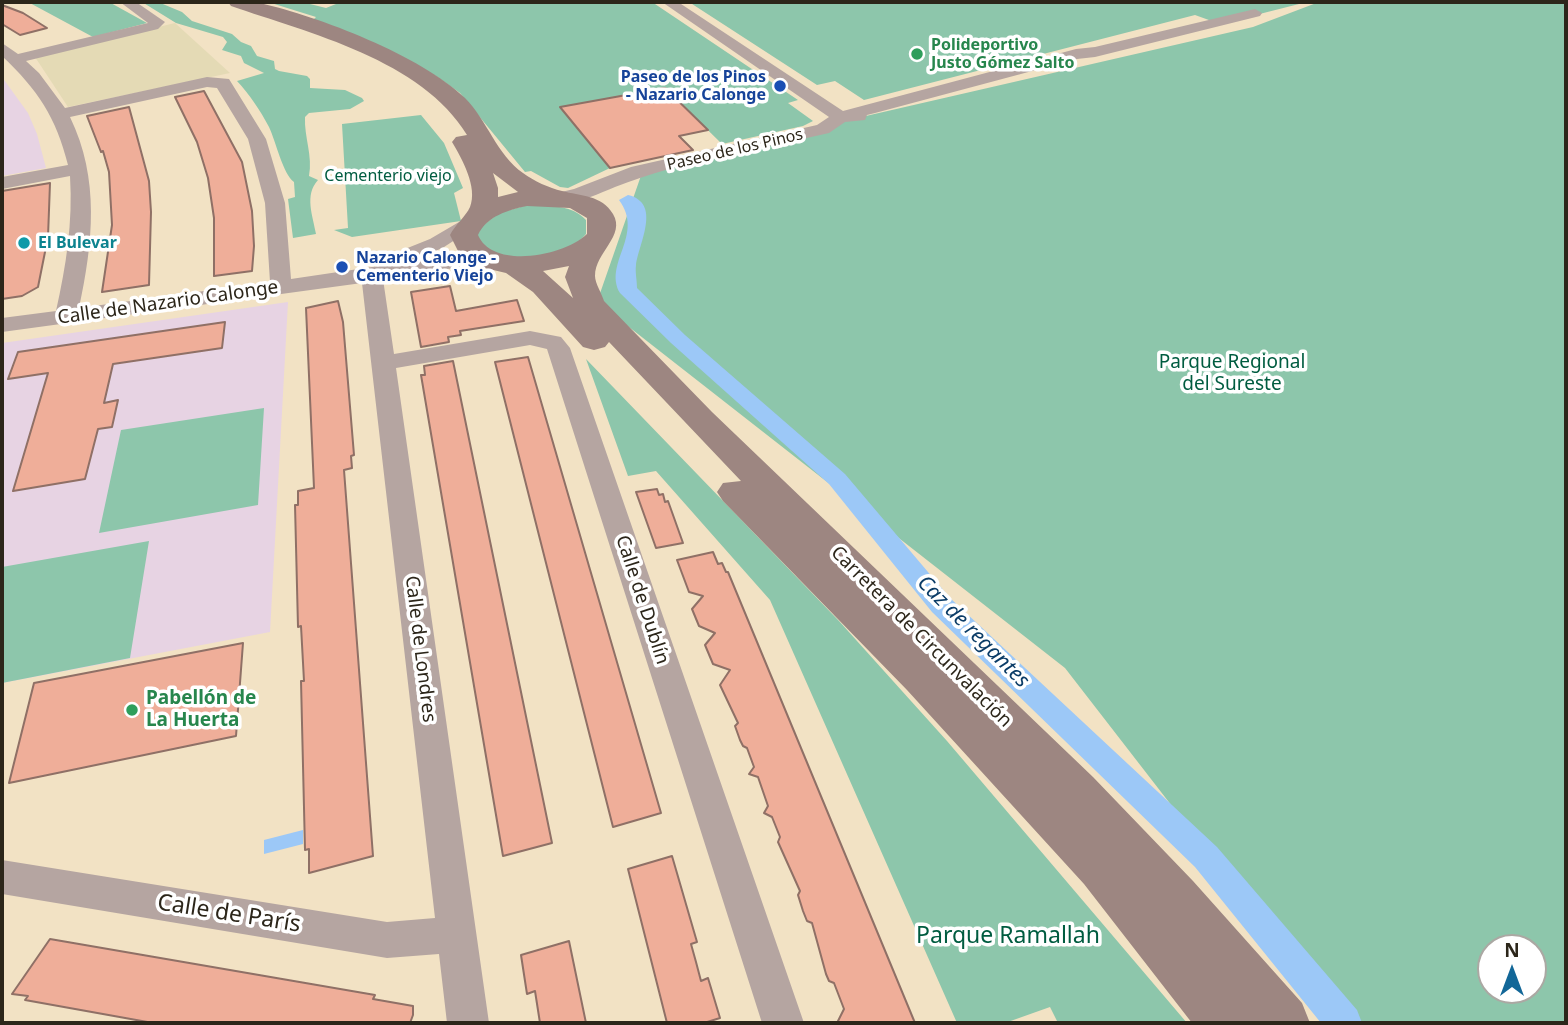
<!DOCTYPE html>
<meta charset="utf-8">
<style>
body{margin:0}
#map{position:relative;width:1568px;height:1025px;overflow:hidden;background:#f2e2c4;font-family:"Noto Sans",sans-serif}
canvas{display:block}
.frame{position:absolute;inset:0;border:4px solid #2c261a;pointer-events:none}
.north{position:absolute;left:1477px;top:934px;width:70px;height:70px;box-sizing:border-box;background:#fff;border:2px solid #aba8a3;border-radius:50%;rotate:0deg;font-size:19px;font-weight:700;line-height:28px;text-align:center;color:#2c261a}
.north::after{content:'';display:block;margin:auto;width:24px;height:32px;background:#126798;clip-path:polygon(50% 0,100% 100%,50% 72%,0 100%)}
</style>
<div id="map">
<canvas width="1568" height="1025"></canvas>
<div class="frame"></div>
<div class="north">N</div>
</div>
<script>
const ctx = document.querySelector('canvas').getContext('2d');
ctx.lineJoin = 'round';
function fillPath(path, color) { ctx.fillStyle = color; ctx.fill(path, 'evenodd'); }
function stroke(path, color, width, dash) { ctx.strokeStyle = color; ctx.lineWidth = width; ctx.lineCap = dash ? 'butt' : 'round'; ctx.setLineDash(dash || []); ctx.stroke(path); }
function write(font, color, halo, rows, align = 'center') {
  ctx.font = font + ' "Noto Sans",sans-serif'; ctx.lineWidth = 7; ctx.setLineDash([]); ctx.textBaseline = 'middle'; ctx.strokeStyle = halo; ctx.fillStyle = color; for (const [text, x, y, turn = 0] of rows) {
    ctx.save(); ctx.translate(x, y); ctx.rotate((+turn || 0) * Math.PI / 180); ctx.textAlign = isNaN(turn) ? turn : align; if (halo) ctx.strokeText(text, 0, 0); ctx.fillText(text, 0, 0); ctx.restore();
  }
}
fillPath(new Path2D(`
 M2,77L28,113L37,134L46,168L2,176Z
 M288,302L270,632L2,683V343Z`), '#e7d3e3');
fillPath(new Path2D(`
 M28,2H109L147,23L93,37Z
 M142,2H158L182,12L192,21L232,34L241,42L251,46L257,56L274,61L275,69L279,71L307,76L310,79V88L345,90L362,98L364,101L350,109L309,113L305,117C304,137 313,156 309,176L318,180C304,195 313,216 316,234L293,238L288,199L295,197L294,182C283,174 276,142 269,127C260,110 250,95 237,81L264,73L244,63L241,56L222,50L227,42L223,37L176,23Z
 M268,2H302L326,8L341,2H652L798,100L788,103L813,121L803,126L722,144L665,88L561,107L610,168L568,188L560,187L531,171L525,172L460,93L436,76L312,21L316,17Z
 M689,2H1307L1220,24L1195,15L864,100L835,81L817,85Z
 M1319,2H1566V1023H1340L1065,668L597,302L644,167L1253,27ZM1491,948H1533V990H1491Z
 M421,115L444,143L463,188L454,193L461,221L352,237L334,230L348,228L342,124Z
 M524,206C546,206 570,203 586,220V234C567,258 514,266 487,250C483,247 480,241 477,237V230L499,213Z
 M586,359L839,621L947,741L1187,1023H1058L1050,1007L1005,1023H957L770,600L656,471L628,476Z
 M264,408L258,505L99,533L121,430Z
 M149,541L130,658L2,683V567Z`), '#8dc6ab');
fillPath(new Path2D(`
 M175,23L230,73L68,107L35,57Z`), '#e4dab5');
fillPath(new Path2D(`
 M303,830V844L264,854V840Z`), '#9cc8f7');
fillPath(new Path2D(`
 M628,195C662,203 639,243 636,265C635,272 637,280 637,288L685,335L845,474L950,598L1217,847L1357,1010L1362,1023H1321L1195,867L932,612L829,484L671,343L620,293C603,263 645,235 619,200Z`), '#9cc8f7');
const building = new Path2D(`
 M2,5L23,13L47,28L20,35L2,24Z
 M665,88L708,130L679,136L693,150L610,168L560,107Z
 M204,91L242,162L252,211L254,246L252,271L214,276V218L208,178L197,142L175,97Z
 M129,107L149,181L151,212L149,285L102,292L112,225L109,172L103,151L101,152L87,116Z
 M50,183L48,237L38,287L22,296L2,299V191Z
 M450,286L456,311L517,300L524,321L460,331L461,335L448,337L449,342L421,347L411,292Z
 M338,301L343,322L354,455L351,456L352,468L344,470L373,856L309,873V849L305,850L301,681H304L301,626L298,627L295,505H298V491L314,488L306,308Z
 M225,322L222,348L113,364L104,403L118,400L112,427L98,429L85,479L13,491L48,373L8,379L18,352Z
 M528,357L661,813L613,827L495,362Z
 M453,361L552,843L503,856L421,375H425L424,366Z
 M657,489L659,495L663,494L665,502L668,501L683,543L656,548L636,492Z
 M713,552L718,564L722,563L726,572H728L915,1023H837L844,1009L834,983L829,981L826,974L812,923L807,921L803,911L798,895L800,891L778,842L780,837L772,817L764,813L768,806L758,777L749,774L754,767L747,748L743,746L740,740L735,726L738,723L720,685L730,670L713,664L705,645L715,633L699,626L692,609L703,596L689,592L677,560Z
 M243,643L236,736L9,783L34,683Z
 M672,856L697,942L691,944L696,962L701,981L708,978L720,1018L704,1023H667L628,869Z
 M50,939L375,995L373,999L413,1006V1015L410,1023H153L25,1000L28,996L12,994Z
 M569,941L586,1023H540L535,991L527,994L521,955Z`);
fillPath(building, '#efae99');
stroke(building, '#8f7066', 2);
fillPath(new Path2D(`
 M120,2H136L165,22L158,29L26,61L39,73L65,108L207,77L229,79L266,139L285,203L291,279L399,263L392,258L395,253L430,239L471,215L478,217L481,221L478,225L444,247L415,261L437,257L497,256L505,257L508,262L505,267L497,268L437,269L383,279L394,354L530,331L561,337L570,348L804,1023H762L547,349L530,345L396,368L489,1023H447L439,954L387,958L2,894V860L387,922L435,918L362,283L2,332V318L56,311C66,266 73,223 70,176L2,189V177L68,165C56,117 38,90 2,56V43L18,54L148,23ZM207,87L217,88L248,139L265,203L270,282L79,308C93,243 100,179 70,117Z
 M662,2H678L843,111L1076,49L1095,47L1255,9L1262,13L1260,16L1095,57L1077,59L875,113L867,115L865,120L845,122L829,133C758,150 683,160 615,187C597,194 573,207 553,202L550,198L553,194L574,189L631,167L817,125L829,117Z`), '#b5a5a1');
fillPath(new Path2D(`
 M228,2C238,2 250,0 260,3C320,17 420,55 465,98C487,120 497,155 523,173C534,181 549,188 562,191C580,196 602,195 613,214C626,236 595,252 595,276C595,283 602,294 604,301L712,412L1093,777L1193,881L1302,1003L1310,1023H1192L1084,884L907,690L723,501L717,492L723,483L741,481L609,342L605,347L594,350L583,347L533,292L506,273L472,265L460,255L450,235C455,225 466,216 470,207C478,187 462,159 452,142L456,137L467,135C422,60 309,33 231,6ZM493,173L518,192L498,197V188ZM527,206L570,208L587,218V234C564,256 493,270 478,235C487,216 508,210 527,206ZM569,266L565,277L573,298L543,271Z`), '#9d8681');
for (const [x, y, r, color] of [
 [917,54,7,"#2e9e5b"],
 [780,86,7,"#1a4fb4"],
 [24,243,7,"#0f9aa8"],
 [342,267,7,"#1a4fb4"],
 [132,710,7,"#2e9e5b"]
]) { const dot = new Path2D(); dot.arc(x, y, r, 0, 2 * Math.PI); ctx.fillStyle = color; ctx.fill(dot); stroke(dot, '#fff', 2.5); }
write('bold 16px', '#27864d', '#fff', [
 ["Polideportivo",931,45],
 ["Justo Gómez Salto",931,63]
], 'left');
write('bold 16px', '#164399', '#fff', [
 ["Paseo de los Pinos",766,77],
 ["- Nazario Calonge",766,95],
 ["Nazario Calonge -",356,258,"left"],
 ["Cementerio Viejo",356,276,"left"]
], 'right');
write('16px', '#2c261a', '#fff', [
 ["Paseo de los Pinos",735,150,-13]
]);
write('16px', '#005c40', '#fff', [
 ["Cementerio viejo",388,176]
]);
write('bold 16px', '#0d838f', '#fff', [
 ["El Bulevar",38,243]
], 'left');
write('19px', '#2c261a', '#fff', [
 ["Calle de Nazario Calonge",168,303,-8],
 ["Calle de Dublín",642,600,72],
 ["Carretera de Circunvalación",921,637,45],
 ["Calle de Londres",420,649,83]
]);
write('19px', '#005c40', '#fff', [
 ["Parque Regional",1232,363],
 ["del Sureste",1232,385]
]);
write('bold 19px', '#27864d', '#fff', [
 ["Pabellón de",146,699],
 ["La Huerta",146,721]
], 'left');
write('italic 21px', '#0b3c67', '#fff', [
 ["Caz de regantes",973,632,45]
]);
write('23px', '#2c261a', '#fff', [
 ["Calle de París",229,914,9]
]);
write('23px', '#005c40', '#fff', [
 ["Parque Ramallah",1008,936]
]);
</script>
